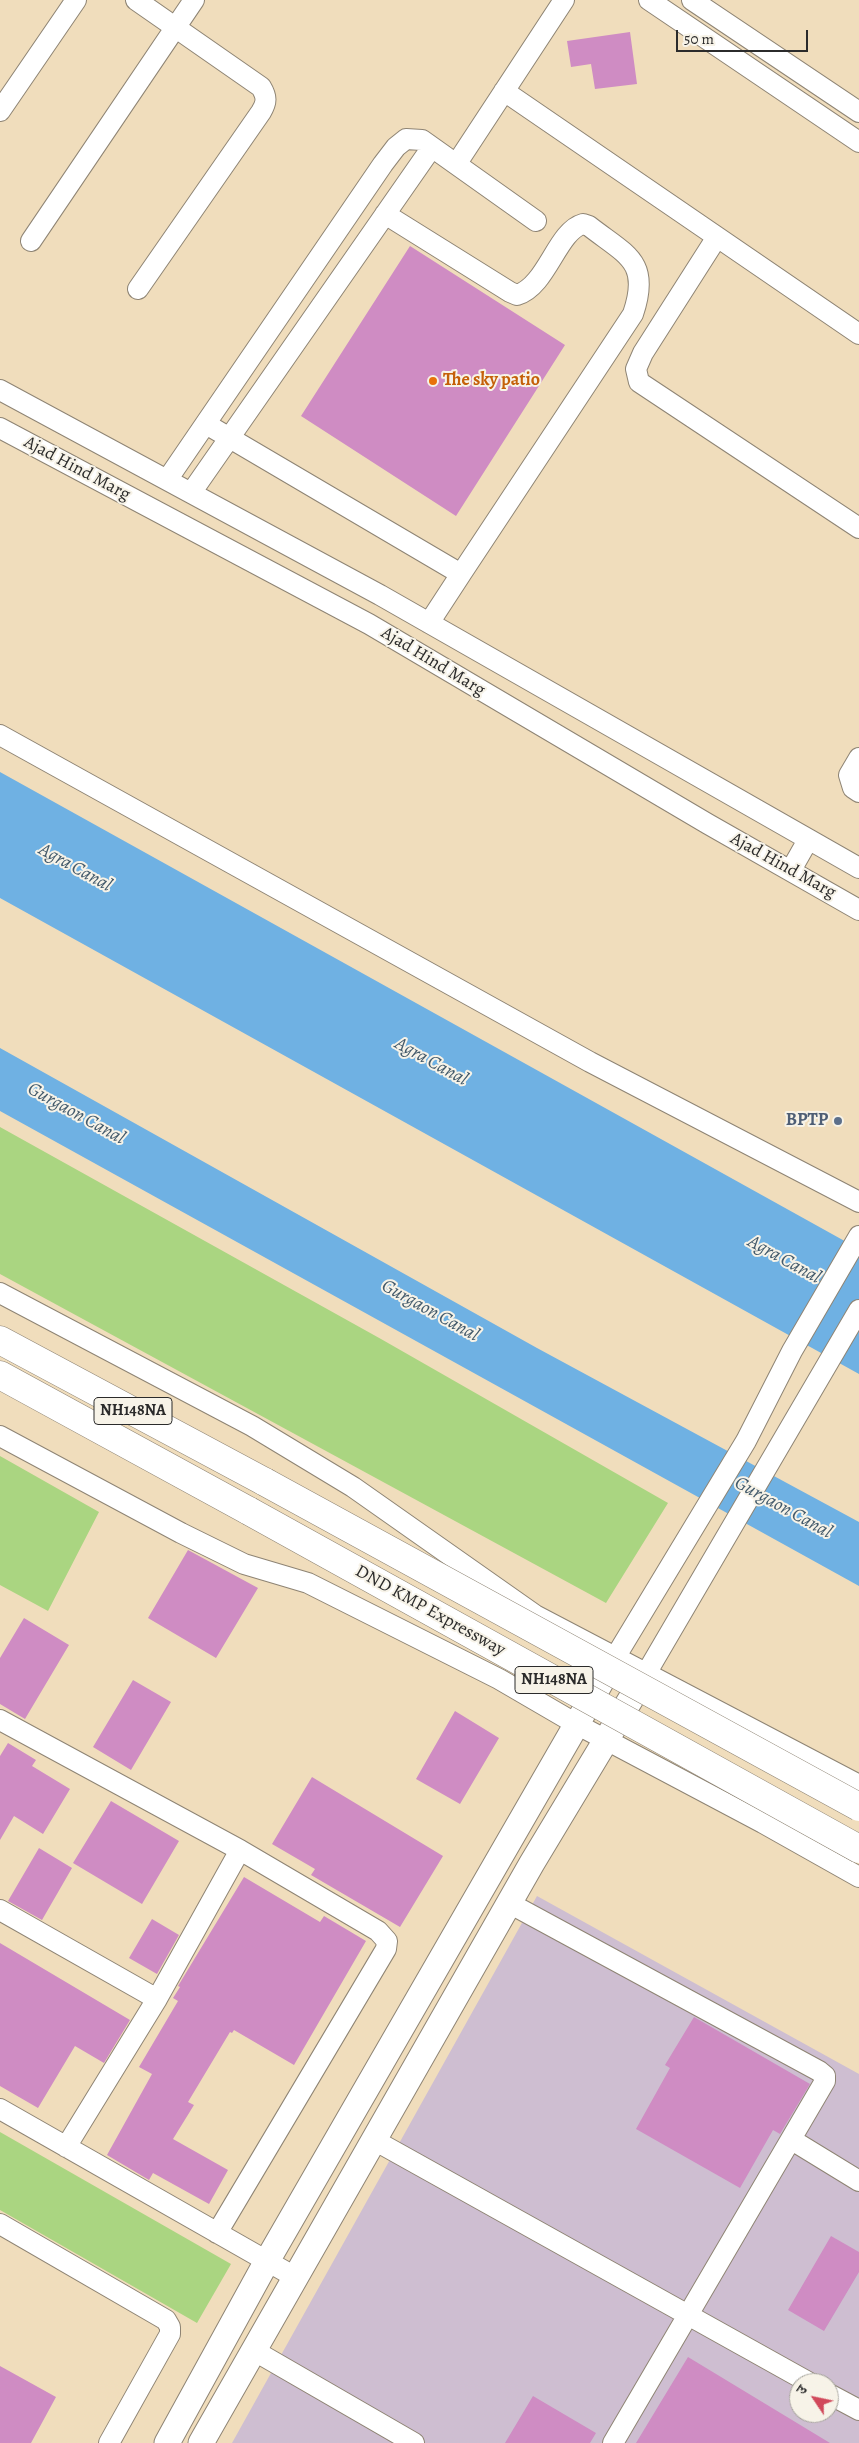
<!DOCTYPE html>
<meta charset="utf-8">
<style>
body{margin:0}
#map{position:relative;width:859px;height:2443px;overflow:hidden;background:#f0ddbc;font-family:Alegreya,"Noto Serif Devanagari",serif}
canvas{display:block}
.north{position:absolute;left:789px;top:2373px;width:50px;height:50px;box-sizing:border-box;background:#f7f3e8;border:1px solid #a5a39c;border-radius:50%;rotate:304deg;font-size:14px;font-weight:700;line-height:20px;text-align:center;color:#2b2b2b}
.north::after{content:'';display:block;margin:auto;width:18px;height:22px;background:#d1495b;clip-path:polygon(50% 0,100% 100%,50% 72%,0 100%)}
.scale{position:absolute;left:676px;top:30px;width:132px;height:22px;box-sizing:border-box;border:2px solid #2b2b2b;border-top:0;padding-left:6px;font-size:15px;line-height:18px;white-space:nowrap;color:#2b2b2b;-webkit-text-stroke:4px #f7f3e8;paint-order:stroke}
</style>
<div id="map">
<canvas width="859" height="2443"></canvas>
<div class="north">उ</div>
<div class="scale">50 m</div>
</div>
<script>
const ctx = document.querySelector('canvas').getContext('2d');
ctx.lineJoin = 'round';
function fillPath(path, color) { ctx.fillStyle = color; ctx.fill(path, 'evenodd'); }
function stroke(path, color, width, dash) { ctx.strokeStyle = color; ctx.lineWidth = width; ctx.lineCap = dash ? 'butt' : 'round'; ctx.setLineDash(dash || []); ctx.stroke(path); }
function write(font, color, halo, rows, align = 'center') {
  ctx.font = font + ' Alegreya,serif'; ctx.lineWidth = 4; ctx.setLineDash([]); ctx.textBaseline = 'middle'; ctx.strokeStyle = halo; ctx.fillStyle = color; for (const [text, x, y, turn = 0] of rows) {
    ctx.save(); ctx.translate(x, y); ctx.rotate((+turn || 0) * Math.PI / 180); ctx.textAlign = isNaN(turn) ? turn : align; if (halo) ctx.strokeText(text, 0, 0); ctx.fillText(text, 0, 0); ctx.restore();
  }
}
fillPath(new Path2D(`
 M537,1896L859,2074V2443H232ZM799,2383H829V2413H799Z`), '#cebed1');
fillPath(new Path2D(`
 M0,1127L381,1339L668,1503L606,1603L0,1274Z
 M0,1456L99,1512L48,1611L0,1585Z
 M0,2132L231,2264L197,2323L0,2210Z`), '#aad581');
fillPath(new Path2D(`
 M0,772L859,1249V1374L0,898Z
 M0,1048L537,1348L859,1522V1586L0,1111Z`), '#6fb1e3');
fillPath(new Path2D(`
 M630,32L637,84L595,89L591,64L571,67L567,41Z
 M410,246L565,345L456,516L301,416Z
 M188,1550L258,1588L216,1658L148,1618Z
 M24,1618L69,1645L25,1719L0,1704V1658Z
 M133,1680L171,1702L131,1770L93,1747Z
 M455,1711L499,1738L460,1804L416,1779Z
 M8,1743L36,1760L32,1766L70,1789L43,1834L14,1816L0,1840V1756Z
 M312,1777L443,1856L400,1927L311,1875L315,1869L272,1844Z
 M111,1801L179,1841L142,1904L73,1863Z
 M39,1848L72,1868L42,1920L8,1901Z
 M244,1877L320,1922L324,1916L366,1941L294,2065L234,2030L232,2033L230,2032L188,2102L194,2105L173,2139L228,2170L209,2204L153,2173L149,2180L107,2155L152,2074L139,2067L178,2001L173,1998L180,1987L178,1986Z
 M152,1919L179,1935L157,1974L129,1958Z
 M0,1943L130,2020L104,2063L75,2046L38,2108L0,2086Z
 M694,2017L810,2084L780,2134L773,2130L740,2188L636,2129L670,2068L665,2065Z
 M831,2236L859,2252V2272L824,2331L788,2310Z
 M688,2357L830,2443H636Z
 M0,2366L56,2397L31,2443H0Z
 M533,2396L596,2433L590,2443H505Z`), '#cf8cc3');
const minor = new Path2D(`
 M136,0L261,87C267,97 267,102 261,112L138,289
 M649,0L859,142
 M692,0L859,112
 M504,91L859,334
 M0,111L76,0
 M457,163L564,0
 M717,237L643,353L636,369L639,382L859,528
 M31,241L194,0
 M0,390L380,595L859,868
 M206,424L461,574L633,314C651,261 626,255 589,226L583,224C557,231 547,286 517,295L510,292L385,214
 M0,428L369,624L708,824L859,910
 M167,480L383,164L396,147L406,139L422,140L536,221
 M191,493L432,147
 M429,623L461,574
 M0,735L590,1062L859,1202
 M859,758L849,775L853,788L859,792
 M791,870L808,840
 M0,1293L252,1426L353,1487L535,1615L859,1785
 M0,1436L181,1533L244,1564L308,1583L499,1679L578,1725L763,1823L859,1877
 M616,1656L746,1441L792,1351L859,1236
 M647,1672L859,1310
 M0,1720L240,1850L378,1931L387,1941L386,1949L217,2233
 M509,1903L819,2071L825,2076V2081L613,2443
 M0,1910L157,1999
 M0,2109L295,2277
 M374,2140L810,2383
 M792,2140L859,2181
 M66,2147L157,1999L240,1850
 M0,2224L166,2320L170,2327V2334L109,2443
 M253,2350L414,2443
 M829,2394L859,2410`);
const major = new Path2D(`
 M167,2443L267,2261L616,1656
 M201,2443L532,1863L647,1672`);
const highway = new Path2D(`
 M0,1340L265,1482
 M0,1375L249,1511`);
stroke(minor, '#8e8474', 22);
stroke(major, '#8e8474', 27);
stroke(highway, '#8e8474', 29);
stroke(minor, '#fff', 20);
stroke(major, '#fff', 25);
stroke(highway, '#fff', 28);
const highwayBridge = new Path2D(`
 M265,1482L859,1807
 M249,1511L859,1849`);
stroke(highwayBridge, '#8e8474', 29, []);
stroke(highwayBridge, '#fff', 28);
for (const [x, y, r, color] of [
 [433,381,5,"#e8710a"],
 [838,1121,5,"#5c6f8a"]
]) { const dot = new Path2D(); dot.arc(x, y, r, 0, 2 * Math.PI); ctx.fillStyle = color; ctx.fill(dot); stroke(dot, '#f7f3e8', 2); }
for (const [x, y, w] of [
 [133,1411,78],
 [554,1680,78]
]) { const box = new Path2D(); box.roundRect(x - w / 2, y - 13.5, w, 27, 4); ctx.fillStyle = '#f7f3e8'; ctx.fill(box); stroke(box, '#2b2b2b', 1); }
write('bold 16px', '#2b2b2b', null, [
 ["NH148NA",133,1411],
 ["NH148NA",554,1680]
]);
write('bold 18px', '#c56008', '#f7f3e8', [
 ["The sky patio",443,381]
], 'left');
write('18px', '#2b2b2b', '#f7f3e8', [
 ["Ajad Hind Marg",77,469,28],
 ["Ajad Hind Marg",433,662,31],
 ["Ajad Hind Marg",783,866,29],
 ["DND KMP Expressway",430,1611,29]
]);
write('bold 18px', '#4e5e75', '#f7f3e8', [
 ["BPTP",828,1121]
], 'right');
write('italic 19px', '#435a6b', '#f7f3e8', [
 ["Agra Canal",75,868,29],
 ["Agra Canal",431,1062,29],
 ["Gurgaon Canal",76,1114,29],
 ["Agra Canal",784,1260,29],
 ["Gurgaon Canal",430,1311,29],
 ["Gurgaon Canal",783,1508,29]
]);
</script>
